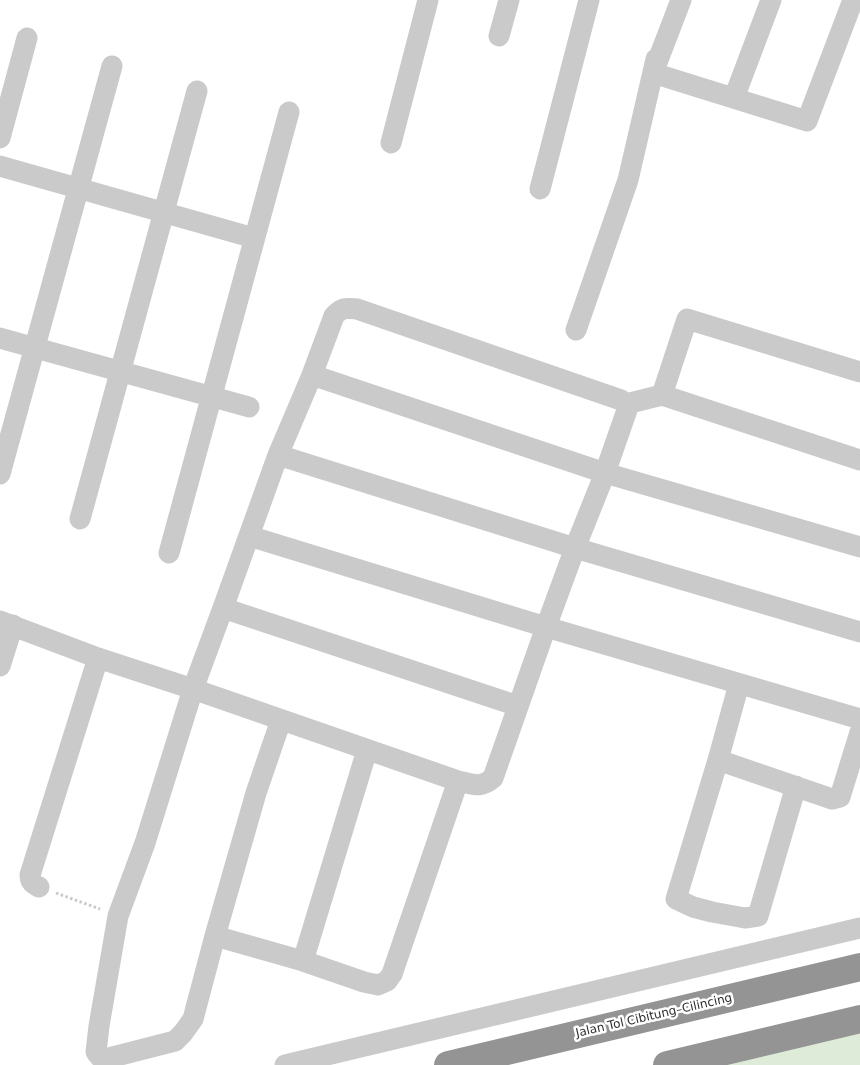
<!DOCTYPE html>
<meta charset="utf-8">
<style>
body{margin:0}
canvas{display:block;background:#fff}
</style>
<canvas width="860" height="1065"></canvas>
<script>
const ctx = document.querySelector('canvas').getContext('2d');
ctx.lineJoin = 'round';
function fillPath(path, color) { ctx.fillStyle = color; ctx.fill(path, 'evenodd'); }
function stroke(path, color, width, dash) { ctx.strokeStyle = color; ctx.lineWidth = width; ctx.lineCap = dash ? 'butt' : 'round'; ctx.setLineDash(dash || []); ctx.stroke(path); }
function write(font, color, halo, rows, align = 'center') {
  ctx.font = font + ' "DejaVu Sans",sans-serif'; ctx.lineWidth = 5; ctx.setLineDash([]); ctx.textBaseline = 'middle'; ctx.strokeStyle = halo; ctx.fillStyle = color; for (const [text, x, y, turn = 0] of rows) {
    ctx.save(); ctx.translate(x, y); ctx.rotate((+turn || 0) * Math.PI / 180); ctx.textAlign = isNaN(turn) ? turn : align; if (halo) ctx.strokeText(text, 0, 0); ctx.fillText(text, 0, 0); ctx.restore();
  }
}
fillPath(new Path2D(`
 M860,1019V1065H667Z`), '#dfebd9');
stroke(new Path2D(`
 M56,893L100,909`), '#cacaca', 3, [2.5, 2.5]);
stroke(new Path2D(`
 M681,0L653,73L807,121L853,0
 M499,36L509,0
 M734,98L771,0
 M0,138L27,38
 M391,143L428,0
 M0,166L254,238
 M540,189L589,0
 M576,330L628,180L656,59
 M0,338L249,407
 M312,375L605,473L860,547
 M662,395L687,319L860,372
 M626,404L662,395L860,460
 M278,455L575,548L860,632
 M0,474L112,66
 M80,519L197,91
 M249,536L546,627L860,719
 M169,553L289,112
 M223,608L518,706
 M0,621L98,658L193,689L458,781L392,974L387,981L378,985L364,982L303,961L215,936L256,793L281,720
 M0,666L13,625
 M739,684L718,760L676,899L693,907L712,912L745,918L758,916L796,786
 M718,760L832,799L840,797L860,732
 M39,887C33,884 30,882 30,875L98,658
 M215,936L193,1019L183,1033L175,1041L105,1059L100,1057L96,1052L99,1026L118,916L145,843L193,689L223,608L278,455L312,375L334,316C342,307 346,308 357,309L621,400L626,404L627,410L605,473L575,548L546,627L493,778C480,789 473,784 458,781
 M303,961L367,750
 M285,1065L860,928`), '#cacaca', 21);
stroke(new Path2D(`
 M448,1065L860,967
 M667,1065L860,1019`), '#949494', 28);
write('12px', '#2d2d2d', '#fff', [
 ["Jalan Tol Cibitung–Cilincing",654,1016,-13]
]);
</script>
